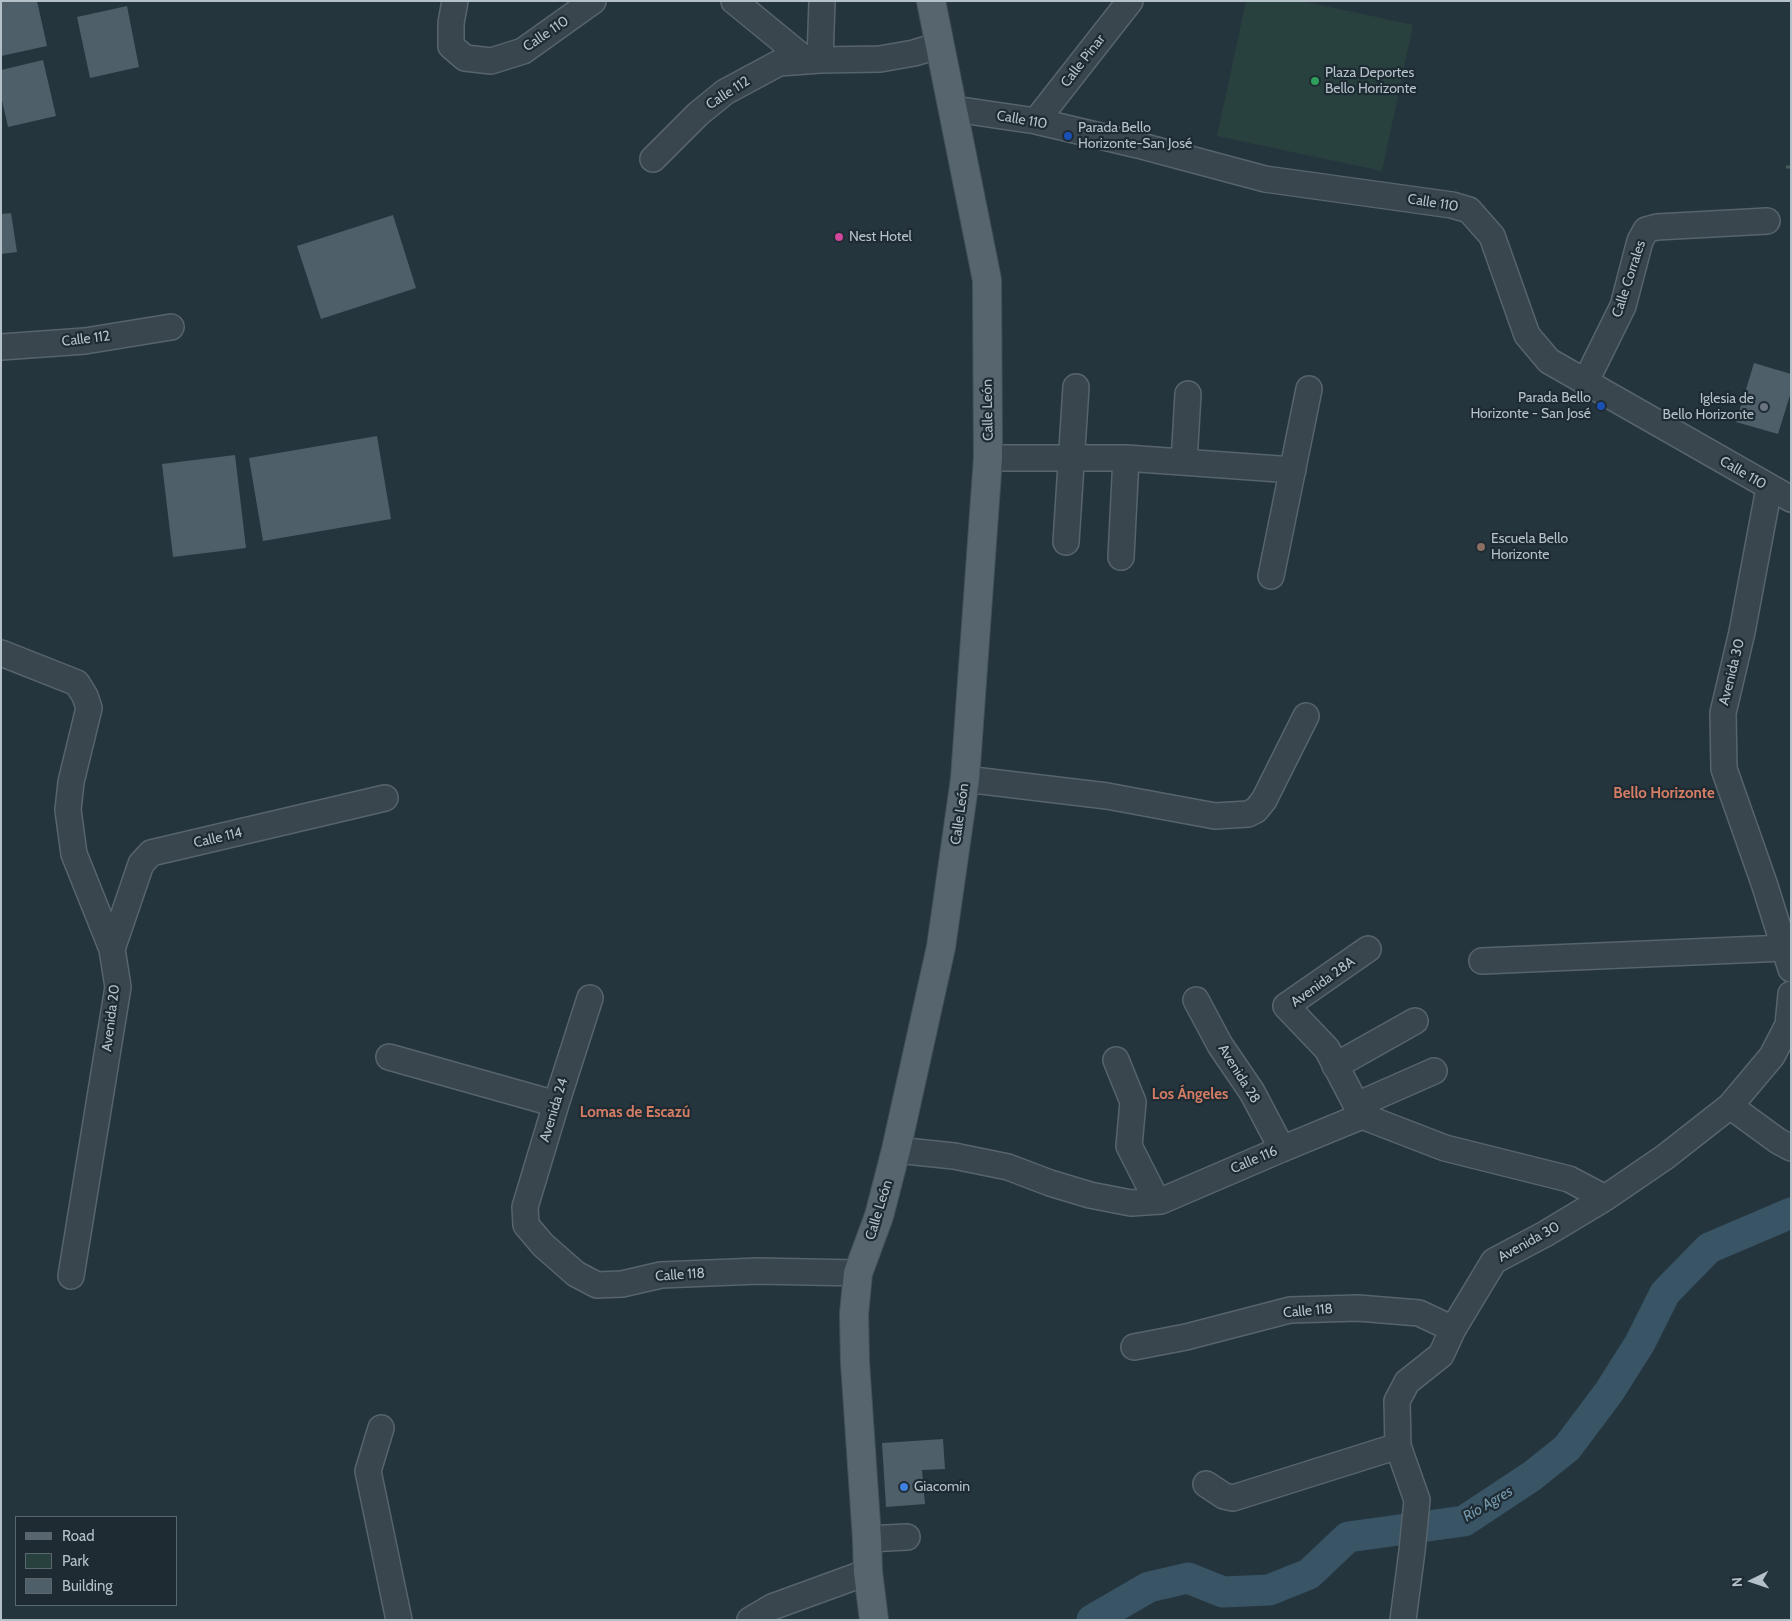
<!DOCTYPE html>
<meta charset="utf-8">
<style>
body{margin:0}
#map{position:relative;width:1792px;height:1621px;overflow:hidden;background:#25353e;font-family:Cabin,sans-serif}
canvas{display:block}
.frame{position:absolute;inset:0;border:2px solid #b5c1c9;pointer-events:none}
.legend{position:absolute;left:15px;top:1516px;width:162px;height:90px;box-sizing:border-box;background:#1e2b33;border:1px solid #5a676f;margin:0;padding:6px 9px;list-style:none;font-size:15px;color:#b5c1c9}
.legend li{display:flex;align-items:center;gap:10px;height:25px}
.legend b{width:25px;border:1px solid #5a676f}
.north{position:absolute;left:1727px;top:1556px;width:50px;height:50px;-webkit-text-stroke:4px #1e2b33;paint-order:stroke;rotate:266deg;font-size:14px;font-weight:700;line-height:20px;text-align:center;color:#b5c1c9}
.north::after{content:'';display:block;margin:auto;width:18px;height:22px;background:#b5c1c9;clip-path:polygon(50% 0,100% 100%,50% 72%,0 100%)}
</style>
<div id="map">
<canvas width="1792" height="1621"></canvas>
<div class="frame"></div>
<ul class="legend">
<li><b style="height:6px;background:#57666e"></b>Road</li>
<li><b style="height:14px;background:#28413e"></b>Park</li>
<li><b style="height:14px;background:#4e5f69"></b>Building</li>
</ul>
<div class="north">N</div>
</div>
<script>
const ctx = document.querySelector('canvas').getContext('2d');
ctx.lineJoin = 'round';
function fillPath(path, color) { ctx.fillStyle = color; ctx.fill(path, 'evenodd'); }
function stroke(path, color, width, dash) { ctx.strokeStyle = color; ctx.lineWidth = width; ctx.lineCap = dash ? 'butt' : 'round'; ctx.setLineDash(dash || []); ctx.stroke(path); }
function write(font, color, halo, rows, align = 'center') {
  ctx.font = font + ' Cabin,sans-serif'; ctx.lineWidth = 4.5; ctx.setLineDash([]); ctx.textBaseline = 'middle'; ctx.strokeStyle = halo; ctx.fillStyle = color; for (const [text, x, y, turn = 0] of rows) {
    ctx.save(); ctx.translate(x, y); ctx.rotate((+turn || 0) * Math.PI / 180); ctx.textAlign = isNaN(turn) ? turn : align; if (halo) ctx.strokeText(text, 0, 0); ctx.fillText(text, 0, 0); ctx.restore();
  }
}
fillPath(new Path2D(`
 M1246,1H1302L1413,25L1382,171L1217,136Z`), '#28413e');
stroke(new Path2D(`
 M1092,1620L1149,1587L1188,1578L1223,1592L1269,1590L1309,1574L1348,1537L1464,1521L1532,1476L1567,1448L1609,1392L1640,1343L1665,1293L1709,1248L1791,1213`), '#395465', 31);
fillPath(new Path2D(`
 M1,1H37L47,46L1,56Z
 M127,6L139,67L90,78L77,17Z
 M43,60L56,116L8,127L1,96V70Z
 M11,213L17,252L1,254V214Z
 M393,215L416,288L321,319L297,246Z
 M1754,363L1791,374V392L1778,434L1736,422Z
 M377,436L391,519L263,541L249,458Z
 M235,455L246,548L173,557L162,464Z
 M943,1439L945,1469L922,1470L925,1504L886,1507L882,1443Z`), '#4e5f69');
const minor = new Path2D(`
 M455,1L451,23V46L465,58L491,61L523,51L593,1
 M734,1L806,60
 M820,60L822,1
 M954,109L1036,121L1138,145L1265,179L1452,205L1469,210L1492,236L1527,335L1549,361L1791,499
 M1036,121L1130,1
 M653,159L698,114L725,92L779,63L820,60L880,59L914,53L940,45
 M1,347L85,341L171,327
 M1585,383L1623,306L1640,241L1646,230L1657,227L1767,221
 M988,458H1126L1121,557
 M1126,458L1293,470
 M1184,462L1188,394
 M1769,488L1742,632L1723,713L1724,769L1764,883L1791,969
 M1066,542L1076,387
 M1271,576L1309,389
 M1,653L77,683L85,696L89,708L71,782L68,810L74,854L112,949L118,987L71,1276
 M965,779L1107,796L1215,816L1248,814L1256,810L1264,800L1306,716
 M112,949L141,864L151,853L385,798
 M1482,961L1785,948
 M590,998L556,1104L525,1207L526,1225L543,1245L576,1274L597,1285L622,1284L661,1275L758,1271L858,1273
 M1196,1000L1220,1045L1252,1092L1282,1149
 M389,1057L556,1104
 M1116,1060L1133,1102L1129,1146L1157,1201
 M1335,1066L1415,1021
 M1357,1105L1434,1071
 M1730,1106L1778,1141L1791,1148
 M1362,1116L1327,1049L1286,1006L1368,949
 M896,1150L954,1156L1008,1167L1050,1183L1090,1195L1131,1203L1161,1201L1282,1149L1362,1116L1445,1148L1569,1179L1605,1198
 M1134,1347L1186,1337L1290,1310L1358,1308L1419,1313L1453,1329
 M381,1428L368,1471L399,1620
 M1206,1484L1224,1496L1233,1498L1398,1446
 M867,1539L907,1537
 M750,1620L772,1607L868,1572
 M1403,1620L1412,1551L1417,1500L1398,1446L1397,1401L1407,1382L1441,1355L1453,1329L1494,1261L1545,1234L1605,1198L1665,1157L1730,1106L1772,1056L1788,1025L1791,994`);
const major = new Path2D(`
 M874,1620L868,1572L867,1539L855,1362L854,1314L858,1273L879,1216L896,1150L941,947L965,779L988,458L987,280L931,1`);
stroke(minor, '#57646c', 28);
stroke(major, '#45525a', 30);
stroke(new Path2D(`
 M1786,167H1791`), '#475d5b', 3, [4, 4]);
stroke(minor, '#39464e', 25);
stroke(major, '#57666e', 28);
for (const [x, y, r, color] of [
 [1315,81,5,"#2e9e5b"],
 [1068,136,5,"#1a4fb4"],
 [839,237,5,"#d1479c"],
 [1601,406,5,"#1a4fb4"],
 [1764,407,5,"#6b7280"],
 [1481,547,5,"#8d6e63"],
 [904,1487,5,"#3f7fe0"]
]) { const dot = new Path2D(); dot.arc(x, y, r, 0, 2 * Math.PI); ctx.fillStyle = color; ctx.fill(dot); stroke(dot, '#1e2b33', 2); }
write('14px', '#b5c1c9', '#1e2b33', [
 ["Calle 110",546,34,-34],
 ["Calle Pinar",1083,61,-52],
 ["Calle 112",728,93,-33],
 ["Calle 110",1022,120,10],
 ["Calle 110",1433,203,9],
 ["Calle Corrales",1629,279,-72],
 ["Calle 112",86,339,-7],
 ["Calle León",988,410,-91],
 ["Calle 110",1743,473,30],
 ["Avenida 30",1732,672,-76],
 ["Calle León",960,814,-82],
 ["Calle 114",218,838,-13],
 ["Avenida 28A",1323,982,-36],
 ["Avenida 20",111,1018,-83],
 ["Avenida 28",1239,1074,58],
 ["Avenida 24",554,1110,-73],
 ["Calle 116",1254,1160,-23],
 ["Calle León",879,1210,-73],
 ["Avenida 30",1529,1242,-29],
 ["Calle 118",680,1275,-4],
 ["Calle 118",1308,1311,-5]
]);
write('14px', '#b5c1c9', '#1e2b33', [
 ["Plaza Deportes",1325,73],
 ["Bello Horizonte",1325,89],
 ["Parada Bello",1078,128],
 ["Horizonte-San José",1078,144],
 ["Nest Hotel",849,237],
 ["Parada Bello",1591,398,"right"],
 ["Horizonte - San José",1591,414,"right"],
 ["Iglesia de",1754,399,"right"],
 ["Bello Horizonte",1754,415,"right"],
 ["Escuela Bello",1491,539],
 ["Horizonte",1491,555],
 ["Giacomin",914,1487]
], 'left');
write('bold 15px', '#d47d65', '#1e2b33', [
 ["Bello Horizonte",1664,794],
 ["Los Ángeles",1190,1095],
 ["Lomas de Escazú",635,1113]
]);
write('italic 15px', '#7598ab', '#1e2b33', [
 ["Río Agres",1488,1504,-31]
]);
</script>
